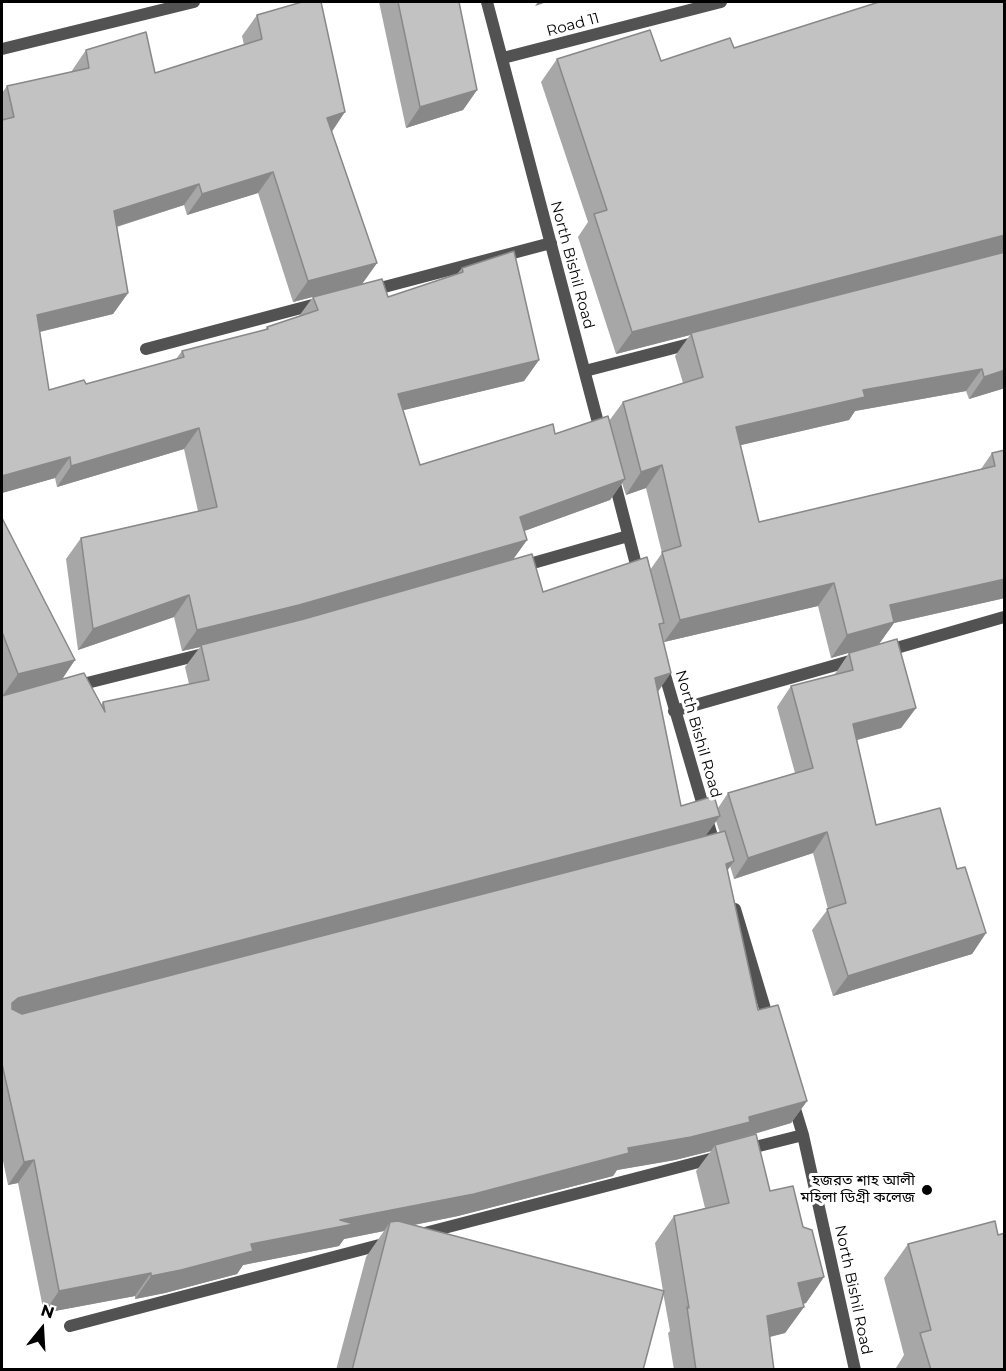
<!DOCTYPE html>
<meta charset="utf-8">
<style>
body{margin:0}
#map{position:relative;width:1006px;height:1371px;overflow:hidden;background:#fff;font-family:Montserrat,sans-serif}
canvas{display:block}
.frame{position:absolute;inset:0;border:3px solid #000;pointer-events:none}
.north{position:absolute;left:12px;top:1299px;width:60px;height:60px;-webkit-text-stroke:4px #fff;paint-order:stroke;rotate:18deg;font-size:16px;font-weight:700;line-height:24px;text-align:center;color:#000}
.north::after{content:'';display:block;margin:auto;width:21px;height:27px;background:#000;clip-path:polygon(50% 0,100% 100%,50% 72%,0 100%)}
</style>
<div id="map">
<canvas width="1006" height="1371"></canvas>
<div class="frame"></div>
<div class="north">N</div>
</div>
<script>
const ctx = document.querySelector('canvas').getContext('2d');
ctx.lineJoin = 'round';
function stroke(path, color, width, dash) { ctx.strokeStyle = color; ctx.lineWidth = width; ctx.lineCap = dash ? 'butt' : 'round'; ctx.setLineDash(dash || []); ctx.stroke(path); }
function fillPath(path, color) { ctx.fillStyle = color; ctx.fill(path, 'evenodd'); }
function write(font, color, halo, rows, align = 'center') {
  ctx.font = font + ' Montserrat,"Noto Sans Bengali",sans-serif'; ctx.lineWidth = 6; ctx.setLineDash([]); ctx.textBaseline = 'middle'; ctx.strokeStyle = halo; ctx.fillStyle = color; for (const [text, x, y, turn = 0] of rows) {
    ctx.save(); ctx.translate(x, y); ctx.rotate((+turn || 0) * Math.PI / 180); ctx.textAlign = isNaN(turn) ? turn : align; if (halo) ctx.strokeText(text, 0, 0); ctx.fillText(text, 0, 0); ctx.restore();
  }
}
stroke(new Path2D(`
 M487,2L601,434
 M2,49L194,2
 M503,58L721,2
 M369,291L551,243
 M146,349L320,303
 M585,371L697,342
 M613,476L639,576
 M519,567L628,536
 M886,651L1004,617
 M662,665L716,850
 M75,686L207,653
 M674,711L857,659
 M735,909L769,1022
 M792,1099L803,1135L855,1370
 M743,1150L803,1135
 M421,1234L718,1157
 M70,1326L387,1243`), '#525252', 12);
fillPath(new Path2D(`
 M379,2H459L477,90L463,110L406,128Z
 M257,15L332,132L377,263L362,284L388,297L457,274L462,268L539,360L524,381L403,410L420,465L609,421L623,402L683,383L675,356L690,335L616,354L578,237L588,222L541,82L557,59L661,61L734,48L1005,388L969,399L966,391L855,411L849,420L740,445L759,522L981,469L992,453L1005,450V598L894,623L879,644L831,658L818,606L664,642L660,629L658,692L681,806L718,808L728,793L795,773L777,707L791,686L835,675V674L849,653L916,708L901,728L857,740L876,825L957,869L986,933L972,954L833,996L812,930L828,909L813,853L734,879L730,866L727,870L758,1010L807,1101L791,1123L738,1139L770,1191L803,1227L824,1277L806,1303L803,1304L804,1307L785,1333L770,1337L774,1370H674L668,1333L670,1331L663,1292L643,1370H336L366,1257L384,1231L344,1239L339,1246L243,1265L237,1274L165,1293L135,1299V1296L44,1313L18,1183L8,1185L2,1156V696L3,695L2,692V518L62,679L101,705L103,702L189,684L185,667L200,647L182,651L174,617L78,650L66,559L81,538L198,511L184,449L57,487L55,478L2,493V93L7,86L71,72L86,50L155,73L244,45L242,36ZM258,193L293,302L313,297L299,316L267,327L265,330L182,351L176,359L86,384L49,390L40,332L113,314L128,293L117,227L184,205L187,215ZM622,483L626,495L646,488L662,553L650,570L543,592L513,559L527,540L524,531L610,500ZM716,821L720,833L705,836ZM711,1151L696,1171L705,1208L674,1216L655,1243L663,1291L414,1225L458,1216L613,1176L617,1170L675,1160Z
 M998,1235L1005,1370H896V1368L904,1355L884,1278L908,1244Z`), '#a7a7a7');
fillPath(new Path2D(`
 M538,2H547L535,6Z
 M477,90L463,110L406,128L420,107Z
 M345,112L331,133L327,118Z
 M273,172L258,193L187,215L202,194Z
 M199,184L184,205L99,232L114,211Z
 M1005,235V255L691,333L690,335L616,354L632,332Z
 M377,263L362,284L293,302L308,281Z
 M128,293L113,314L22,336L37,315Z
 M539,360L524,381L384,415L398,394Z
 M982,369L966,391L855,411L849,420L720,450L736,427L863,390Z
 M1005,370V388L969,399L984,377Z
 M199,428L184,449L57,487L71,466Z
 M70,457L55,478L2,493V476Z
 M662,465L646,488L626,495L641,472Z
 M625,479L610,500L505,538L520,517Z
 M527,540L512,561L284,626L201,645L200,647L182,651L197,630Z
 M1005,579V598L894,623L879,644L831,658L847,635L890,605Z
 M834,583L818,606L664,642L680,620Z
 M189,595L174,617L78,650L93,629Z
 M75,660L61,681L3,695L18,674Z
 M671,673L655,696V678Z
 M916,708L901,728L838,745L853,724Z
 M720,816L704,838L2,1021L12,1003L18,998Z
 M827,832L813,853L734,879L748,858Z
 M734,861L718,884L726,864Z
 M986,933L972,954L833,996L848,976Z
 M807,1101L791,1123L715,1145L711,1151L675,1160L617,1170L613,1176L458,1216L388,1230L390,1222L384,1231L344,1239L339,1246L243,1265L237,1274L165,1293L135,1299L151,1276L251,1244L340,1220L749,1117Z
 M34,1160L18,1183L8,1185L24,1162Z
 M151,1273L135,1296L44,1313L59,1291Z
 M824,1277L806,1303L779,1310L798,1283Z
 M804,1307L785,1333L748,1342L767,1316Z`), '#888');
const building = new Path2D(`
 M302,2H321L345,112L327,118L377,263L308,281L273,172L202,194L199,184L114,211L128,293L37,315L49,390L84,380L86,384L184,357L182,351L268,329L267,327L318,310L313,297L382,279L388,297L463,272L462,268L514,251L539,360L398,394L420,465L553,424L555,434L608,416L625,479L520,517L527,540L299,605L197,630L189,595L93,629L81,538L217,507L199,428L71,466L70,457L2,476V120L14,117L7,86L89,68L86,50L146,32L155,73L262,39L257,15Z
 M398,2H459L477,90L420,107Z
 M879,2H1005V235L632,332L594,214L607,210L557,59L650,30L661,61L730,38L734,48Z
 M1005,252V370L984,377L982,369L863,390L865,397L736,427L759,522L995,466L992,453L1005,450V579L890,605L894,622L847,635L834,583L680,620L662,552L681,546L662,465L641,472L623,402L703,377L691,333Z
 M2,518L75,660L18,674L2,632Z
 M532,554L543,592L647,557L664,623L659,624L671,673L655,678L681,806L714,796L720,816L18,998L12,1003V1009L22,1014L725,831L734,861L726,864L758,1010L778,1005L807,1101L749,1117L750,1122L691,1137L628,1148L629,1153L474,1194L340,1220L354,1224L251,1244L253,1251L181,1270L151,1276V1273L59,1291L34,1160L24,1162L2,1064V696L84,673L105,712L103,702L209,680L201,645L304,619Z
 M897,639L916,708L853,724L876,825L940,808L957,869L965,867L986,933L848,976L827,909L846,903L827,832L748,858L728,793L813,768L791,686L853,670L849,653Z
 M756,1134L770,1191L793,1186L803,1227L812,1230L824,1277L798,1283L804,1307L767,1316L774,1370H696L687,1307L689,1308L674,1216L729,1203L715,1145Z
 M398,1221L664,1291L643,1370H352L390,1222Z
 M995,1221L998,1235L1005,1233V1370H931L920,1333L931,1330L908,1244Z`);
fillPath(building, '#c2c2c2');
stroke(building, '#888', 1.5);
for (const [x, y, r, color] of [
 [927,1190,6,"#000"]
]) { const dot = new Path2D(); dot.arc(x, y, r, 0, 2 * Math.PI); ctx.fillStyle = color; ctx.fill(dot); stroke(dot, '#fff', 2); }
write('15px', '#000', '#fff', [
 ["Road 11",573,25,-15],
 ["North Bishil Road",572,265,75],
 ["North Bishil Road",698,734,74],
 ["North Bishil Road",853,1290,78]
]);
write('15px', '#000', '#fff', [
 ["হজরত শাহ আলী",915,1181],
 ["মহিলা ডিগ্রী কলেজ",915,1198]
], 'right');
</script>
